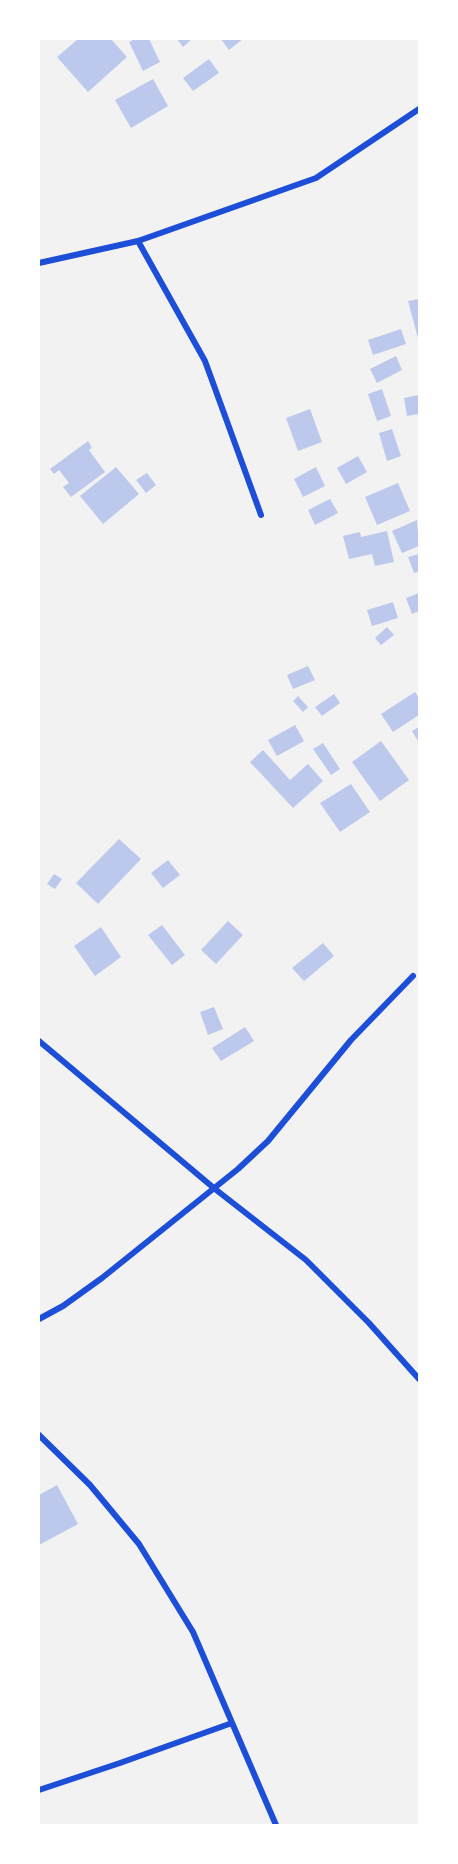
<!DOCTYPE html>
<style>
body{margin:0}
#map{position:relative;width:458px;height:1864px;overflow:hidden;background:#f2f2f2;font-family:Figtree,sans-serif}
canvas{display:block}
.frame{position:absolute;inset:0;border:40px solid #fff;pointer-events:none}
</style>
<div id="map">
<canvas width="458" height="1864"></canvas>
<div class="frame"></div>
</div>
<script>
const ctx = document.querySelector('canvas').getContext('2d');
ctx.lineJoin = 'round';
function fillPath(path, color) { ctx.fillStyle = color; ctx.fill(path, 'evenodd'); }
function stroke(path, color, width, dash) { ctx.strokeStyle = color; ctx.lineWidth = width; ctx.lineCap = dash ? 'butt' : 'round'; ctx.setLineDash(dash || []); ctx.stroke(path); }
fillPath(new Path2D(`
 M78,39H111L127,57L88,92L57,57Z
 M135,39H149L160,62L143,71L129,42Z
 M177,39H192L183,47Z
 M221,39H243L229,50Z
 M209,59L219,73L193,91L183,78Z
 M153,79L168,106L131,128L115,100Z
 M419,299V338H418L408,301Z
 M401,329L406,344L373,355L368,340Z
 M396,356L402,370L377,383L370,369Z
 M382,389L391,416L377,421L368,394Z
 M419,395V414L407,416L404,398Z
 M310,409L322,442L298,451L286,418Z
 M392,429L401,456L387,461L379,433Z
 M88,441L92,448L89,450L105,472L71,497L63,487L69,483L59,470L54,474L50,469Z
 M358,456L367,472L346,484L337,468Z
 M116,467L139,494L103,524L80,496Z
 M316,467L325,486L303,497L294,479Z
 M147,473L156,485L146,493L136,480Z
 M398,483L410,511L377,525L365,497Z
 M330,499L338,513L315,525L308,510Z
 M417,520L419,546L402,553L392,531Z
 M387,531L394,562L375,566L372,554L349,559L343,536L360,532L361,537Z
 M419,554V571L414,573L408,557Z
 M419,593V611L412,614L406,598Z
 M393,602L398,618L372,626L367,610Z
 M387,627L394,635L381,645L375,638Z
 M308,666L315,680L293,689L287,675Z
 M415,692L419,698V715L393,732L381,714Z
 M334,694L340,703L322,716L315,707Z
 M298,696L308,707L303,712L293,701Z
 M295,725L304,741L277,756L268,740Z
 M419,727V743L412,731Z
 M381,741L409,780L380,801L352,762Z
 M323,743L340,769L331,775L313,749Z
 M263,750L290,780L308,764L323,781L293,808L250,762Z
 M351,784L370,812L340,832L320,803Z
 M119,839L141,859L98,904L76,883Z
 M168,860L180,875L163,888L151,873Z
 M54,874L62,879L55,889L47,884Z
 M228,921L243,935L216,964L201,950Z
 M162,925L185,955L172,965L148,935Z
 M101,927L121,957L95,976L74,946Z
 M323,943L334,956L304,981L292,968Z
 M214,1007L223,1029L208,1035L200,1012Z
 M245,1027L254,1041L221,1061L212,1048Z
 M57,1485L78,1524L39,1545V1495Z`), '#bdc9ec');
stroke(new Path2D(`
 M138,241L205,361L261,515
 M39,263L138,241L316,178L419,109
 M39,1041L215,1189L306,1260L369,1323L419,1379
 M39,1319L63,1306L102,1278L238,1169L268,1141L351,1040L413,976
 M39,1435L90,1485L139,1544L193,1632L276,1825
 M39,1790L120,1763L232,1723`), '#1d4ed8', 6);
</script>
